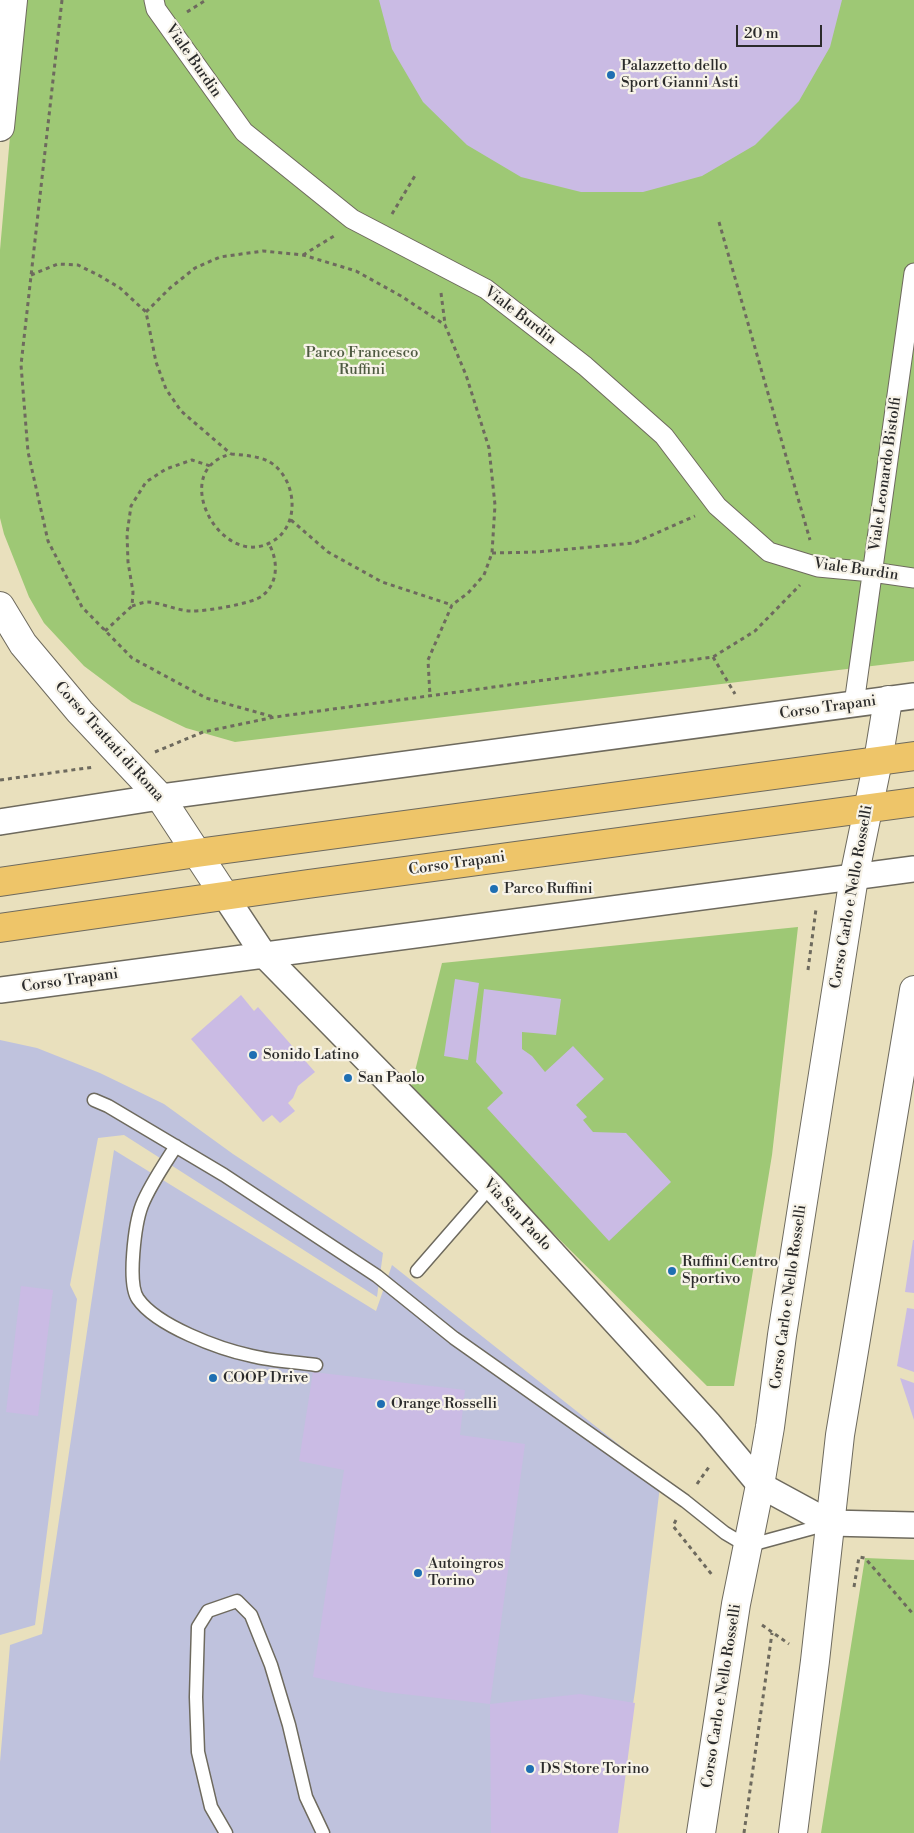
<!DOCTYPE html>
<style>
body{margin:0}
#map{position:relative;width:914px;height:1833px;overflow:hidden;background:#e9e0bd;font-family:"Libre Bodoni",serif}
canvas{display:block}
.scale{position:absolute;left:736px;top:25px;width:86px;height:22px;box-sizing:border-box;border:2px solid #2b2b2b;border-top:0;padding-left:6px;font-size:15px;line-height:18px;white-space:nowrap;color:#2b2b2b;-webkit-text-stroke:4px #f7f3e8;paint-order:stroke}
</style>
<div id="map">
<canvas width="914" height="1833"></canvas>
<div class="scale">20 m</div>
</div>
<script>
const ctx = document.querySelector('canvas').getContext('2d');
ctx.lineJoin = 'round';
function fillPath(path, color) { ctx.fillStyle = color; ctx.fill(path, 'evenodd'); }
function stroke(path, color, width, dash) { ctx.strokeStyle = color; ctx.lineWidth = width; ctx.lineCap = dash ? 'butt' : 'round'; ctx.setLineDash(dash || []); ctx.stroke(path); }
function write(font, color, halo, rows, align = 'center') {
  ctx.font = font + ' "Libre Bodoni",serif'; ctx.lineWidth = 4.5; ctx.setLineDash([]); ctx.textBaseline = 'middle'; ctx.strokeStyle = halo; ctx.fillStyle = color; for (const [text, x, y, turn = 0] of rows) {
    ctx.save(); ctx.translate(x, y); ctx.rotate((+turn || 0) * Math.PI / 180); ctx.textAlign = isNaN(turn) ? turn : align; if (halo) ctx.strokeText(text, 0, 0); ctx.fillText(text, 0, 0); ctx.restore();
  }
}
fillPath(new Path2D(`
 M0,1040L37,1048L100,1073L164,1104L233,1154L383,1253L377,1297L124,1135L98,1138L70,1285L77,1299L35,1625L0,1635Z
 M114,1150L376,1311L392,1265L661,1478L635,1691L613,1833H0V1762L10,1645L42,1634Z`), '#bfc2dd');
fillPath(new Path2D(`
 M22,0H914V661L235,742L186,728L132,702L84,666L44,623L29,597L4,534L0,518V250Z
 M798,927L772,1155L734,1386H707L410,1091L442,963Z
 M865,1558L914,1560V1833H821Z`), '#9ec875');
fillPath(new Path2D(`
 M379,0H842L830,47L799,101L755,145L702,176L643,192H581L521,177L467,145L423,102L392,49Z
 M455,979L479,983L468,1060L444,1056Z
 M484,989L561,999L556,1035L522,1032V1049L532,1056L545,1072L573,1046L604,1079L576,1105L587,1117L583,1120L593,1132L626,1133L671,1182L609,1241L487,1108L503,1093L476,1062Z
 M241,995L254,1011L258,1007L315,1072L298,1086L293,1098L288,1103L295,1111L280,1123L272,1115L263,1122L191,1039Z
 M913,1240H914V1293L905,1292Z
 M21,1286L53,1290L38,1416L6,1412Z
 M907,1308L914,1309V1372L897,1366Z
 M313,1372L465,1390L460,1435L525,1444L490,1704L385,1692L313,1677L344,1470L299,1461Z
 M900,1378L914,1383V1420Z
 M580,1694L635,1703L618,1833H491L490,1704Z`), '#cabbe4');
const service = new Path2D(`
 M94,1100L108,1106L224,1175L377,1276L454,1338L685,1501L725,1533L747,1546L828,1524
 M176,1146C164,1165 150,1185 142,1205C135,1223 127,1284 138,1299C157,1326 219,1349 252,1356C272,1361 295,1362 316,1365
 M417,1271L491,1186
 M226,1833L211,1807L198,1752L196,1697L198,1627L208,1611L237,1601L251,1615L271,1665L289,1725L306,1797L323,1833`);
const pedestrian = new Path2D(`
 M154,0L156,9L244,132L352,219L486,289L585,366L664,436L717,506L769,552L818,567L872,572L914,578
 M854,704L914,273`);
const minor = new Path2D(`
 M0,822L160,797L914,696
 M225,896L264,955L491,1186L709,1424L760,1485L830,1523L914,1525
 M0,990L914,869`);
const tertiary = new Path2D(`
 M0,127L13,0
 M0,606L23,644L80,712L160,797L225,896
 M701,1833L736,1604L760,1485L770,1427L782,1335L854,877L878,761L888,700
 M793,1833L815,1661L840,1435L914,990`);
const primary = new Path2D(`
 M0,882L197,853L914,756
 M0,928L308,884L914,802`);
stroke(service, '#6e6a5e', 15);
stroke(pedestrian, '#6e6a5e', 21);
stroke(minor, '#6e6a5e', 28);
stroke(tertiary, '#6e6a5e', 30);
stroke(primary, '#6e6a5e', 30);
stroke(new Path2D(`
 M62,0L21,365L28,452L48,541L82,607L132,658L206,698L274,717
 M187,12L206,0
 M392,214L416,174
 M719,222L810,540
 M303,255L334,236
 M31,275L58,264L78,265L100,276L120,288L146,312L156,362L166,389L181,411L231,454
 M441,293L445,324
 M146,312L170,288L195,268L220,257L263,251L303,255L356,271L401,296L445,325L466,375L489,448L495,505L492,553L484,575L468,593L452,605L428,660L430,696
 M231,454C242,455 258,456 268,461C296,476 302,524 273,541C222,573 166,470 231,454Z
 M291,520L328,552L382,582L452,605
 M492,553L537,552L634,543L695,516
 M132,606C136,605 142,602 147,602C160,602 177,611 192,611C207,611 251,604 262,596C279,583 278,560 269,544
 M105,631L132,606L133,592L128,562L127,534L131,506L146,482L166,469L192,460L210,466
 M713,657L735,694
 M155,752L203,732L275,717L713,657L755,631L800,585
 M0,780L94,767
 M808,970L816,909
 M697,1484L709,1467
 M676,1520L673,1526L713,1576
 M854,1587L859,1557L865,1558L914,1615
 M762,1625L789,1644
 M744,1833L772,1633`), '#6e6a5e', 3, [4, 4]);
stroke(service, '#fff', 12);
stroke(pedestrian, '#fff', 19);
stroke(minor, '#fff', 25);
stroke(tertiary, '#fff', 28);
stroke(primary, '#eec569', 28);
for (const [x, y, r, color] of [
 [611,75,5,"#1f6fb2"],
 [494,889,5,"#1f6fb2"],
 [253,1055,5,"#1f6fb2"],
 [348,1078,5,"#1f6fb2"],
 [672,1271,5,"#1f6fb2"],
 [213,1378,5,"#1f6fb2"],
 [381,1404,5,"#1f6fb2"],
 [418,1573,5,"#1f6fb2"],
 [530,1769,5,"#1f6fb2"]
]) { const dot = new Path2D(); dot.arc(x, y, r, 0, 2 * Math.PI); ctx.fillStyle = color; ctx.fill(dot); stroke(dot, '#f7f3e8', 2); }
write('15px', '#2b2b2b', '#f7f3e8', [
 ["Viale Burdin",193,61,55],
 ["Viale Burdin",520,316,37],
 ["Viale Leonardo Bistolfi",886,474,-82],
 ["Viale Burdin",856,570,8],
 ["Corso Trapani",828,708,-8],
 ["Corso Trattati di Roma",109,742,48],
 ["Corso Trapani",457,864,-8],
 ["Corso Carlo e Nello Rosselli",852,897,-80],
 ["Corso Trapani",70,981,-8],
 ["Via San Paolo",517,1215,47],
 ["Corso Carlo e Nello Rosselli",789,1297,-82],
 ["Corso Carlo e Nello Rosselli",722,1696,-81]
]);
write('15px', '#2b2b2b', '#f7f3e8', [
 ["Palazzetto dello",621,66],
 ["Sport Gianni Asti",621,83],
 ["Parco Ruffini",504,889],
 ["Sonido Latino",263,1055],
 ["San Paolo",358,1078],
 ["Ruffini Centro",682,1262],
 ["Sportivo",682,1279],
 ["COOP Drive",223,1378],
 ["Orange Rosselli",391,1404],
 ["Autoingros",428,1564],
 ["Torino",428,1581],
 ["DS Store Torino",540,1769]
], 'left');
write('15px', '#4e5a41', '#f7f3e8', [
 ["Parco Francesco",362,353],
 ["Ruffini",362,370]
]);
</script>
